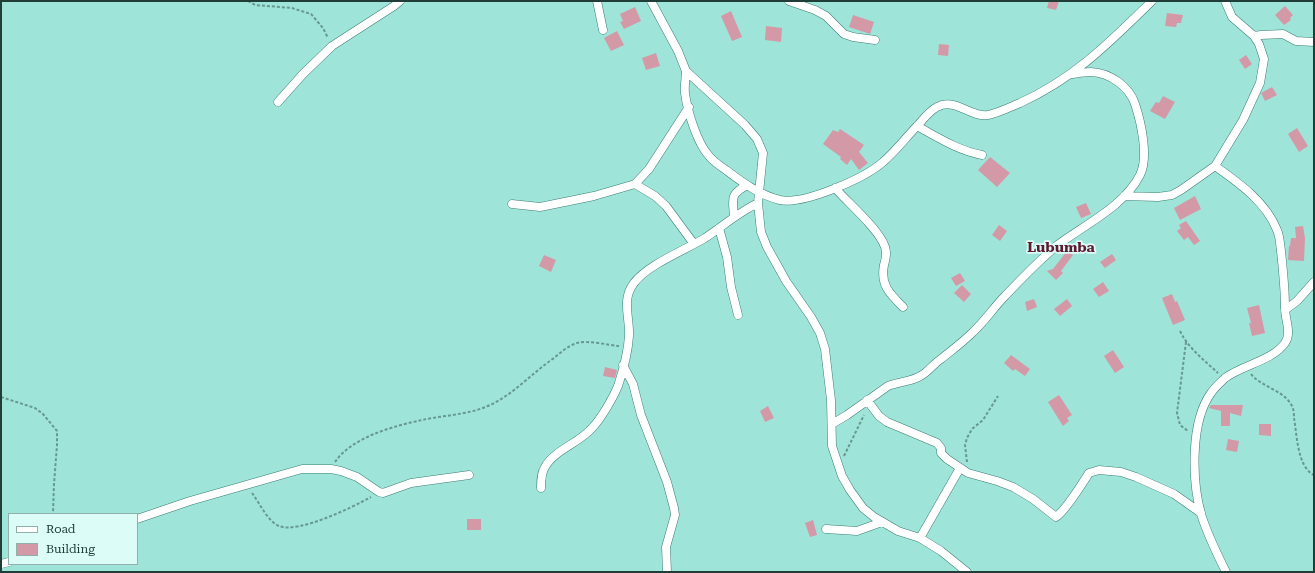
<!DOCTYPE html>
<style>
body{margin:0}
#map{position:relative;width:1315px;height:573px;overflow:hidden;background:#9fe4d8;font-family:"Roboto Serif",serif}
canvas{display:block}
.frame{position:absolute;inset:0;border:2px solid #203d38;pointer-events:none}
.legend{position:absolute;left:8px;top:513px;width:130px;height:52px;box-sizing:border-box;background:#dcfdf7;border:1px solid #91b0ab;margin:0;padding:5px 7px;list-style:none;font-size:12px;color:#203d38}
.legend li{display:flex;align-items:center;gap:8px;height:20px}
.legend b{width:20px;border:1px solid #91b0ab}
</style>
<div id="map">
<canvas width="1315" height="573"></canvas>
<div class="frame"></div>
<ul class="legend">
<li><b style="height:5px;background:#fff"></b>Road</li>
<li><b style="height:11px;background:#d399a7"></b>Building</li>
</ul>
</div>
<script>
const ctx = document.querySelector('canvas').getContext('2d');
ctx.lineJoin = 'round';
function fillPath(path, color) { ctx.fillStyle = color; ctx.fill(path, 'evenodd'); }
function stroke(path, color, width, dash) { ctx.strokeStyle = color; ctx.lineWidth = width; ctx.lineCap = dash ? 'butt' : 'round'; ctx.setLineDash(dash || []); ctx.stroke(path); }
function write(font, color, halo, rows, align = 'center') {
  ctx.font = font + ' "Roboto Serif",serif'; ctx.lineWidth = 3.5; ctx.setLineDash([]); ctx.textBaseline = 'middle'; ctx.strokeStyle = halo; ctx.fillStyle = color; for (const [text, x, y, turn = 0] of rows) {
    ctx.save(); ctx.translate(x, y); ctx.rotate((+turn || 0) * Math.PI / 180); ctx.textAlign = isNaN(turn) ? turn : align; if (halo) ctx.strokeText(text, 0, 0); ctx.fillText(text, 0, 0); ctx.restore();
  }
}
fillPath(new Path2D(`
 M1049,1H1059L1056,10L1047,8Z
 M1285,6L1293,15L1290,18L1291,20L1284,25L1275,15Z
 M635,7L641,21L624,29L620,22L623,21L620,14Z
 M731,11L742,37L732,41L721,16Z
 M1167,13L1183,15L1181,23H1177L1176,27L1165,26Z
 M853,15L874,22L870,34L849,27Z
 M766,26L782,28L781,42L765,40Z
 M617,31L624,45L611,51L604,38Z
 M939,44L949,45L948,56L938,55Z
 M656,53L660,66L646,70L642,58Z
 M1246,55L1252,64L1245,69L1239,60Z
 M1272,87L1277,95L1265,101L1261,93Z
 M1163,96L1175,102L1165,119L1150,111L1156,102L1159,103Z
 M1297,128L1308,146L1299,152L1288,134Z
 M840,129L864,145L859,152L868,163L859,170L851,159L847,165L840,159L841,157L823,144L833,130L838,132Z
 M990,157L1010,173L997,187L978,170Z
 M1195,196L1201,209L1180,220L1174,208Z
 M1086,203L1091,214L1081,218L1076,207Z
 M1186,221L1200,241L1194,245L1188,237L1184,240L1177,231L1181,228L1179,225Z
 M999,225L1007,231L1000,241L992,235Z
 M1303,226L1305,238L1304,261L1288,260L1289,246H1290L1291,238H1296L1295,227Z
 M1067,251L1073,255L1061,271L1063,273L1056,280L1047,271L1053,269Z
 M1112,254L1116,260L1105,268L1100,262Z
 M544,255L556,260L551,272L539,266Z
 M960,273L965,281L956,286L951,278Z
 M1103,282L1109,291L1099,297L1093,289Z
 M962,285L971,294L964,302L954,293Z
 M1172,294L1175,302L1177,301L1185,320L1173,325L1162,298Z
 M1034,299L1037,307L1027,311L1025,302Z
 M1067,299L1072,306L1060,316L1054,309Z
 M1259,305L1265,333L1252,336L1249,323H1251L1247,308Z
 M1113,350L1124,367L1115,373L1104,356Z
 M1011,355L1030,369L1025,376L1015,369L1013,371L1004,363Z
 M605,367L617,370L615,378L603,376Z
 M1059,395L1072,415L1067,418L1069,421L1063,426L1048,402Z
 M1211,405H1243L1241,416L1230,413V426H1221V411L1209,408Z
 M768,406L774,418L765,422L760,411Z
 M1259,424H1271V436L1259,435Z
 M1228,439L1239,441L1237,452L1226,450Z
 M467,519H481V530H467Z
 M813,520L817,535L810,537L805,523Z`), '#d399a7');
const minor = new Path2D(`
 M597,1L603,30
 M651,1L678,51L686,71L745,125L757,139L763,153L758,203L761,232L767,247L786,281L811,317L820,333L825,349L831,400L832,446L842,476L850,490L863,508L874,517L898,531L920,538L941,551L967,572
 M789,1L815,10L826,16L844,34L853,37L875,40
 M1254,36L1261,35L1283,34L1296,41L1314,42
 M686,71C686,78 684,86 685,93C687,110 697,143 709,156C713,161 720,166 726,170C742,182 759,195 780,200C804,205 865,178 883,162C896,151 907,136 919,124C924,118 931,110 937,107C955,97 971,118 988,115C999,113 1010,107 1020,103C1075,78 1110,42 1152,1
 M278,102L303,74L332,46L394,6L400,1
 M917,126C937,137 959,151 982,155
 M1215,166C1239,183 1266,202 1277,230C1280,237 1280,244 1281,251C1283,271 1285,288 1285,308C1285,320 1292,333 1285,343C1272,361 1242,365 1225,378C1220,383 1215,387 1211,393C1190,422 1192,481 1201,514C1207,533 1217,554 1226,572
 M635,184L655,196L666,206L694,244
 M835,188C848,203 879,229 885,247C887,253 886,259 884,265C880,285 890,294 903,307
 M1124,196L1158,197L1172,195L1181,190L1215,166L1243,120L1260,83L1264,59L1259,44L1254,36L1232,17L1225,1
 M512,204L540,207L594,196L635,184L649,169L689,107
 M734,217C733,199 729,195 747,185
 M719,228L727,257L731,287L738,315
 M1285,310L1297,301L1314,282
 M623,365L633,384L641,415L667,482L674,508L675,515L666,547L667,572
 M867,400L879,416L887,422L937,443L941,448V453L947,459L968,473L997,481L1013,487L1033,499L1056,517C1066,510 1082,484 1089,473L1099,470L1121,472L1136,477L1174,494L1201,513
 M832,424L847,415L888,386C901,381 914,382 925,373C930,369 935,363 941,359C952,350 963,342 973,332C985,321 994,307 1005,296C1021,279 1038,262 1055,247C1082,226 1124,207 1140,175C1149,157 1141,122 1135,104C1129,86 1110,73 1091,72C1085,72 1079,73 1073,74
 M541,488C541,481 541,473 545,467C554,450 580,443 593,427C602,417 613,398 618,386C623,371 628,352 629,336C630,317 621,300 634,283C647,265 685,250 705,238C723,226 739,212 758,203
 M137,519L190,501L302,469H331L341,471L357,477L379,492L383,493L411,483L469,475
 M826,529L857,531L882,522
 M920,538L960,468
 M1,564L9,562`);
stroke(minor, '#3a7e74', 9);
stroke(new Path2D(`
 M248,1L255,5L292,8L311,14L323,28L328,38
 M1180,331C1188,348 1204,360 1218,373
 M1186,342L1177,413L1180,425L1188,431
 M1251,374C1261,387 1284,390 1292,406C1294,410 1294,415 1294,418C1297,434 1297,467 1314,475
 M1,397L35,408L43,414L57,431V445L54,484L53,514
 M844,456L864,415
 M335,462C352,437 394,426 422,420C444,415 469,415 490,405C514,394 532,373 554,358C561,352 568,346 577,343C588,340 608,345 619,346
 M967,462L965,445L967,438L972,429L983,420L998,396
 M252,493C259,502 268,522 279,526C298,534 353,507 371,497`), '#669890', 2, [3, 2]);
stroke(minor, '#fff', 8);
write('bold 14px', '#5d1a31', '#dcfdf7', [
 ["Lubumba",1061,248]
]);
</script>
